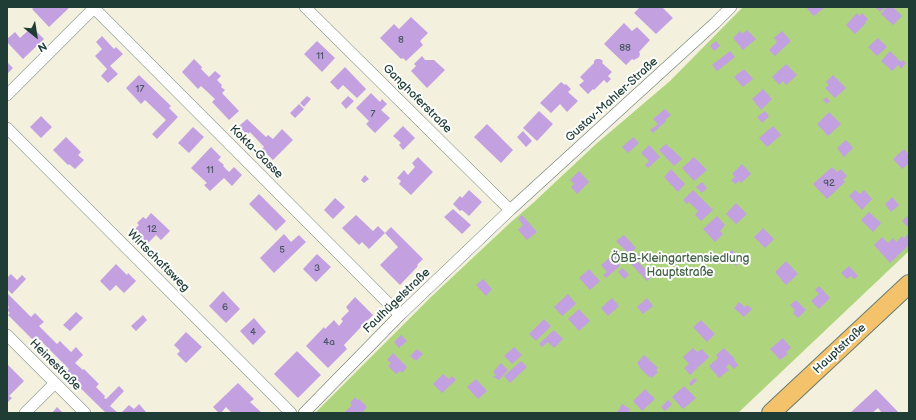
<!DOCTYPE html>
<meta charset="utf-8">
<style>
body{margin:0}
#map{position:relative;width:916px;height:420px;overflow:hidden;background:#f3f0de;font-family:"Balsamiq Sans",sans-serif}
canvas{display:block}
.frame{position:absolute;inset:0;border:8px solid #1f3d34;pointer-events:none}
.north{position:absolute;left:16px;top:16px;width:40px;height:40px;-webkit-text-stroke:3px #fff;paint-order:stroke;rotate:150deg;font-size:11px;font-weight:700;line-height:16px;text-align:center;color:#1f3d34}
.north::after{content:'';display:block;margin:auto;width:14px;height:18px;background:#1f3d34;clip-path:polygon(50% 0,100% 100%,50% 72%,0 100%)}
</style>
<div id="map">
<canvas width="916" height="420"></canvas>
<div class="frame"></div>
<div class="north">N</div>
</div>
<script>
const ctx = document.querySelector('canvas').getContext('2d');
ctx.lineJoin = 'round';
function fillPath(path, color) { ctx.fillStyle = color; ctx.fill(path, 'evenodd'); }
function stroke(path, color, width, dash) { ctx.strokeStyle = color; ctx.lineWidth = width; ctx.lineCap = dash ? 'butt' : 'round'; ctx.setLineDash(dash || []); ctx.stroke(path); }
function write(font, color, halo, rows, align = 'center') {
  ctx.font = font + ' "Balsamiq Sans",sans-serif'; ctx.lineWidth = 4; ctx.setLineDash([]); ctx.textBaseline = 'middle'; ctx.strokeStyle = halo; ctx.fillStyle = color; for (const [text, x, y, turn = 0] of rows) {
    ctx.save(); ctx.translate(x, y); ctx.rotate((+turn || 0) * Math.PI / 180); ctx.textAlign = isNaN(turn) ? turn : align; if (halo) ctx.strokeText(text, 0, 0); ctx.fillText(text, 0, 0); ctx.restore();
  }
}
fillPath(new Path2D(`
 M743,7H909V251L738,413H315L431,297L511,222L533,203L596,144L670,81Z`), '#afd47e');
fillPath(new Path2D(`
 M35,7H70L49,27L32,9Z
 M640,7H662L673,18L656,34L634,13Z
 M809,7H825L814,16L807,9Z
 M875,7H885L880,12Z
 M887,7H893L902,16L893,25L881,14Z
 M857,13L859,16L862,13L868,19L865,22L866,23L855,34L846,25Z
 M411,17L428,33L420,41L423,45L406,61L403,58L401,59L380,38L394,24L399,29Z
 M624,23L632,31L637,27L650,40L639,52L640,54L639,57L634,60L632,59L626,65L604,44Z
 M32,27L44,39L23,59L7,42V39L15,32L20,38Z
 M747,30L756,39L743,50L733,38L740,31L742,34Z
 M782,31L791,41L775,56L769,50L777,42L774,38Z
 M102,36L114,49L116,47L123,54L110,66L118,74L108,83L101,76L107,69L95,56L102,49L96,42Z
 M878,38L887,47L877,56L868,47Z
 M317,41L335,58L322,72L304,54Z
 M716,41L720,46L714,51L710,46Z
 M730,51L735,57L717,71L712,65Z
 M890,51L901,62L903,60L906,63L901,69L898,65L892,71L881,61Z
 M422,56L425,60H434L445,70L427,88L411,71L416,66L414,64Z
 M194,59L202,67L201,69L209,77L215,71L221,76L217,80L222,85L221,87L225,90L222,93L239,111L229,120L212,102L215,99L201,86L198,89L182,72Z
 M596,59H600L603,61L602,63L612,72L608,76L611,79L607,83L604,80L594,90L593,89L588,94L579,85L584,81L580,77L594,63V61Z
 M7,62L13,68L7,74Z
 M786,64L797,75L786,85L783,81L779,85L772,77Z
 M345,67L366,89L357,98L343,85L338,90L330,82Z
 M744,69L753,79L743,87L734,77Z
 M139,75L171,106L169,108L178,117L157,139L152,134L166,120L145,100L141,104L126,88Z
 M833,75L846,88L835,98L825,88L829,85L826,82Z
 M561,82L565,85L566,84L571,89L568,92L578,101L567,112L560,104L551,113L540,103Z
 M763,89L772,99L761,110L752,99Z
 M371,93L380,102L382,99L387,104L381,110L390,118L375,133L366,124L369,121L356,108Z
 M307,96L311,99L304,107L300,103Z
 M348,96L354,101L346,109L341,103Z
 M826,97L830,101L827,104L823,100Z
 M299,104L304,109L295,118L290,113Z
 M665,109L671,115L665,120L666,121L653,133L650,130L658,124L653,119Z
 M539,111L553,124L537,141L523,128Z
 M765,111L769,116L762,123L757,117Z
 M829,112L841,124L828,136L817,124Z
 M41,116L52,127L41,138L30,127Z
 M247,119L266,137L268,135L273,139L282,129L293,140L273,160L262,149L264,147L250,132L247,135L239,126Z
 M487,124L513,150L501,163L474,137Z
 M403,126L415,138L403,150L399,145L401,143L393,136Z
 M773,126L781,135L767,147L759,138Z
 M193,127L204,137L189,153L178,143Z
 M523,131L532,141L526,147L517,137Z
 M66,137L81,152L78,155L84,160L75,169L69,164L68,165L53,150Z
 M633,137L639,143L628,153L622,147Z
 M846,140L853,148L844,157L837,148Z
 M666,144L670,148H671L682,159L674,166L659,150Z
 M649,145L660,157L648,168L645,165L649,161L641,153Z
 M211,147L221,157L218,160L224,165L223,166L229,172L234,167L242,175L232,186L224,178L210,191L204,185L207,183L191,168Z
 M904,149L909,155V163L902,169L893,159Z
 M418,157L433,172L411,195L399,184L401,181L397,178L404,170L408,175L415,167L412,163Z
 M694,157L707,170L694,181L682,168Z
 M742,164L751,174L741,183L739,181L735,184L731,180L735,177L732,174Z
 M832,167L837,172L841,169L847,176L843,180L845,182L827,199L813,184Z
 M671,169L685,184L678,192L664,177Z
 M579,171L589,182L577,194L571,187L574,184L570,180Z
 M365,175L369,179L364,183L361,180Z
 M702,182L707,188L702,193L696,187Z
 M469,190L482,202L469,216L462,210L460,211L453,204L460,196L462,198Z
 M693,190L713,210L701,221L695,215L698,211L689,202L687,204L683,200Z
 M855,190L860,194L864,190L872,199L862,210L849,196Z
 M259,194L286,221L276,231L249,204Z
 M892,197L899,205L891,212L885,204Z
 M335,198L345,207L333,219L324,210Z
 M736,203L747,214L736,224L726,214Z
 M453,209L471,225L462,234L444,217Z
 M869,212L881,223L873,232L861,220Z
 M151,213L165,226L170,231L161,240L156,235L147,244L133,231L139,225L137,223L143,217L146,219Z
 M356,215L373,231L378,226L385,233L369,249L362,242L359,245L342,228Z
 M522,215L537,232L527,240L518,230L523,225L518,219Z
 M909,215V228L902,221Z
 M717,216L725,225L720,231L723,234L715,242L703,229Z
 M391,227L423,259L417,265L418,266L400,285L380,265L398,247L385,233Z
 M763,228L774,239L765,248L754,237Z
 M909,233V245L890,263L874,245L882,237L888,243L893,238L896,242L902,236L904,238Z
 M284,234L291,242L299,235L306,242L274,273L260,258Z
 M624,235L636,248L629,254L616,241Z
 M732,250L742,260L736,266L726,255Z
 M616,252L619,256L615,260L620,266L606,278L603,275L607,272L601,265Z
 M637,253L639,256L636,260L652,276L647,281L628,261Z
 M317,254L331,267L316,282L303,269Z
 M786,261L798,274L786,285L775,272Z
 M116,264L127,275L128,273L136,281L124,293L116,285L110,291L100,281Z
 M849,266L858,276L854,279L851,276L847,279L841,273Z
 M623,268L629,275L624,279L618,272Z
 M589,269L600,281L590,290L579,278Z
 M11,274L17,280L22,275L26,279L12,294L7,289V278Z
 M483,279L492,289L486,296L476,285Z
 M819,286L830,298L819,309L811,301L819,294L815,290Z
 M223,291L240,309L226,323L209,306Z
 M7,293L31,317L35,313L44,322L39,326L57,344L60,341L71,352L76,347L83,355L75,363L83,370L84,369L99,384L96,387L105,396L104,398L106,399L119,386L124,391L110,406L117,412L115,413H106L65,373L69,369L38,338L34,341L8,315L10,313L7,310L9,307L7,305Z
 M568,294L576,304L562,316L554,307Z
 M355,297L373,315L366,322L367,324L362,329L361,327L344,345L347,349L328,368L306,346L324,327L325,329L334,320L339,326L343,321L341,319L349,311L346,307Z
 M612,298L619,306L608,316L601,308Z
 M647,298L653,306L643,314L637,307Z
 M796,300L806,310L798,318L793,313L795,310L790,305Z
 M739,302L745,307L747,305L752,309L744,317L734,308Z
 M579,309L590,321L579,331L568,319Z
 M76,312L83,318L70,331L63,325Z
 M143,315L147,320L136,331L131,326Z
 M254,318L266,332L253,345L240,331Z
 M544,319L551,326L536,341L529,334Z
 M701,320L715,334L707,342L693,327Z
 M554,330L563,339L554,348L548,342L542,347L539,344Z
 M186,332L202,347L186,363L177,354L180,351L174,345Z
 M401,335L407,341L399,348L394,342Z
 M783,338L791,348L786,352L788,354L780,360L770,349Z
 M514,347L522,355L512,364L504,356Z
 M693,348L697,352L702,349L709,357L690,375L684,368L689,364L683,357Z
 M724,348L735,359L734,360L738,365L734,369L729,364L726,367L729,370L719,378L709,366L718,358L716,355Z
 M417,349L423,354L416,361L410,356Z
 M297,351L321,375L298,398L274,374Z
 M393,353L407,367L402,373L400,371L396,374L388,366L391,363L387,360Z
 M644,355L658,368L656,370L658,372L652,378L650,376L649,377L639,367H640L637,363Z
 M521,361L527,367L510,383L504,376Z
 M501,363L508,370L499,380L493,377L496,375L493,372Z
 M7,364L24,381L9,396L12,398L7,403Z
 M443,374L449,379L452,376L456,380L442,393L433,384Z
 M694,378L697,380L691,386L689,383Z
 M476,379L487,391L478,399L467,387Z
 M238,383L254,399L250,402L262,413H232L226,407L221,413H219L213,407Z
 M684,386L696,398L683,409L672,397Z
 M645,389L655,399L642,411L633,401Z
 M876,389L899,413H882L878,408L872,413H850Z
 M355,397L357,400L359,399L367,407L362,413H347L345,412L352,405L350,403Z
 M668,400L672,404L665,411L661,407Z
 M139,404L146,412L145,413H121L129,405L134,409Z
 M622,404L630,409L628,413H617Z
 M57,407L63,413H52Z`), '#c3a0e0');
const minor = new Path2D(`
 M93,7L400,315
 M305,7L510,210
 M7,95L95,7
 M7,128L291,413
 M7,335L85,413
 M25,413L55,383
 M304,413L400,315L510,210L715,23L731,7`);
const primary = new Path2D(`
 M771,413L909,284`);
stroke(minor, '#697c70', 12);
stroke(primary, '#697c70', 20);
stroke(minor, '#fff', 11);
stroke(primary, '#f3c26a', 18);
write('10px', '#48565f', null, [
 ["8",401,40],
 ["88",625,48],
 ["11",320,56],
 ["17",140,89],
 ["7",373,114],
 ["11",210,170],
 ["92",829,183],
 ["12",152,229],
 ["5",282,250],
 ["3",317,268],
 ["6",225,307],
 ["4",253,332],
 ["4a",329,342]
]);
write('12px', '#1f3d34', '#fff', [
 ["Ganghoferstraße",417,99,45],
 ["Gustav-Mahler-Straße",612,100,-42],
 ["Kokta-Gasse",256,152,45],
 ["Wirtschaftsweg",158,261,45],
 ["Faulhügelstraße",397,301,-44],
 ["Hauptstraße",840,349,-43],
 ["Heinestraße",55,365,45]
]);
write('12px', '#436346', '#fff', [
 ["ÖBB-Kleingartensiedlung",680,259],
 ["Hauptstraße",680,273]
]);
</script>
